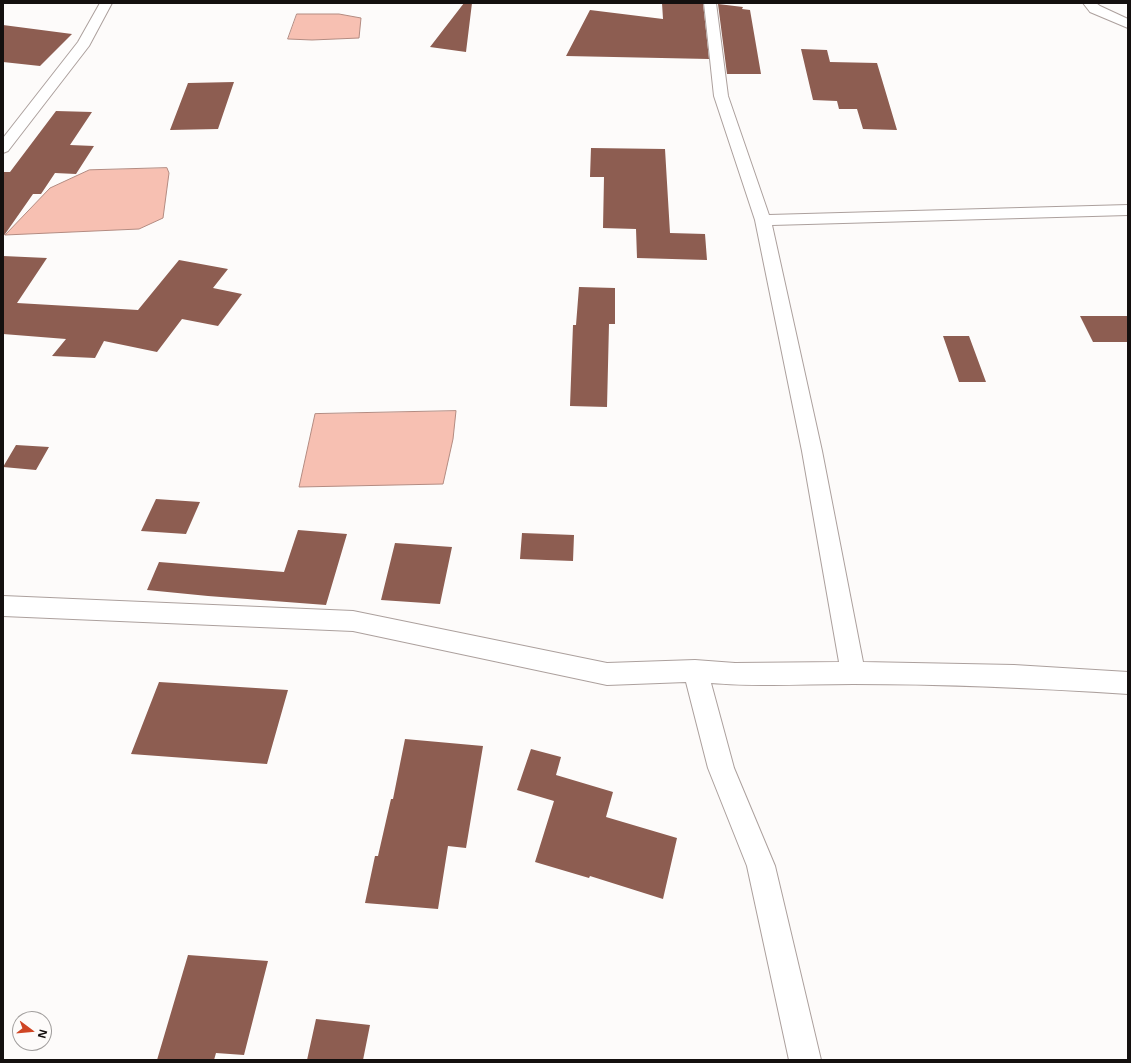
<!DOCTYPE html>
<style>
body{margin:0}
#map{position:relative;width:1131px;height:1063px;overflow:hidden;background:#fdfbfa;font-family:"Open Sans",sans-serif}
canvas{display:block}
.frame{position:absolute;inset:0;border:4px solid #14100f;pointer-events:none}
.north{position:absolute;left:12px;top:1011px;width:40px;height:40px;box-sizing:border-box;background:#fdfbfa;border:1px solid #a09d9c;border-radius:50%;rotate:106deg;font-size:11px;font-weight:700;line-height:16px;text-align:center;color:#14100f}
.north::after{content:'';display:block;margin:auto;width:14px;height:18px;background:#cf4524;clip-path:polygon(50% 0,100% 100%,50% 72%,0 100%)}
</style>
<div id="map">
<canvas width="1131" height="1063"></canvas>
<div class="frame"></div>
<div class="north">N</div>
</div>
<script>
const ctx = document.querySelector('canvas').getContext('2d');
ctx.lineJoin = 'round';
function fillPath(path, color) { ctx.fillStyle = color; ctx.fill(path, 'evenodd'); }
function stroke(path, color, width, dash) { ctx.strokeStyle = color; ctx.lineWidth = width; ctx.lineCap = dash ? 'butt' : 'round'; ctx.setLineDash(dash || []); ctx.stroke(path); }
const water = new Path2D(`
 M297,14H339L361,18L359,38L312,40L288,39Z
 M167,168L169,173L163,218L139,229L5,235L50,188L89,170Z
 M456,411L453,439L443,484L299,487L315,414Z`);
fillPath(water, '#f7c0b2');
stroke(water, '#b38b81', 1);
fillPath(new Path2D(`
 M464,3H472L466,52L430,47Z
 M662,3H703L709,59L566,56L590,10L663,19Z
 M718,4L743,7L742,9L750,10L761,74H727Z
 M3,25L72,34L40,66L3,62Z
 M801,49L827,50L830,62L877,63L897,130L863,129L857,109H839L837,101L813,100Z
 M234,82L218,129L170,130L188,83Z
 M56,111L92,112L70,145L94,146L76,174L55,173L41,194H33L3,237V172H10Z
 M591,148L665,149L670,233L705,234L707,260L637,258L636,229L603,228L604,177H590Z
 M3,256L47,258L17,303L138,310L179,260L228,269L213,288L242,294L218,326L182,319L157,352L104,341L95,358L52,356L66,339L3,334Z
 M579,287L615,288V324H609L607,407L570,406L573,325H576Z
 M1080,316H1128V342H1093Z
 M943,336H969L986,382H959Z
 M16,445L49,447L36,470L3,467Z
 M156,499L200,502L186,534L141,531Z
 M298,530L347,534L326,605L208,596L147,590L159,562L284,572Z
 M522,533L574,535L573,561L520,559Z
 M395,543L452,547L440,604L381,600Z
 M159,682L288,690L267,764L131,754Z
 M405,739L483,746L466,848L448,846L438,909L365,903L375,856H378L391,799H393Z
 M531,749L561,757L556,775L613,792L606,817L677,838L663,899L590,876L589,878L535,862L554,801L517,790Z
 M188,955L268,961L244,1055L216,1053L214,1060H157Z
 M316,1019L370,1025L363,1060H307Z`), '#8d5d51');
const minor = new Path2D(`
 M100,3H112L89,46L8,151L3,153V138L78,42Z
 M704,3H716L728,96L769,215L1128,205V215L772,225L822,451L863,662L1014,665L1128,672V694C1036,688 945,684 853,684C805,684 758,687 711,683L734,768L775,866L821,1060H789L747,866L708,768L686,682L607,685L353,631L3,616V596L353,611L607,663L695,660L735,663L839,662L802,451L755,220L714,96Z
 M1083,3H1096L1100,6L1128,19V28L1090,12Z`);
stroke(minor, '#aca09d', 2);
fillPath(minor, '#fff');
</script>
